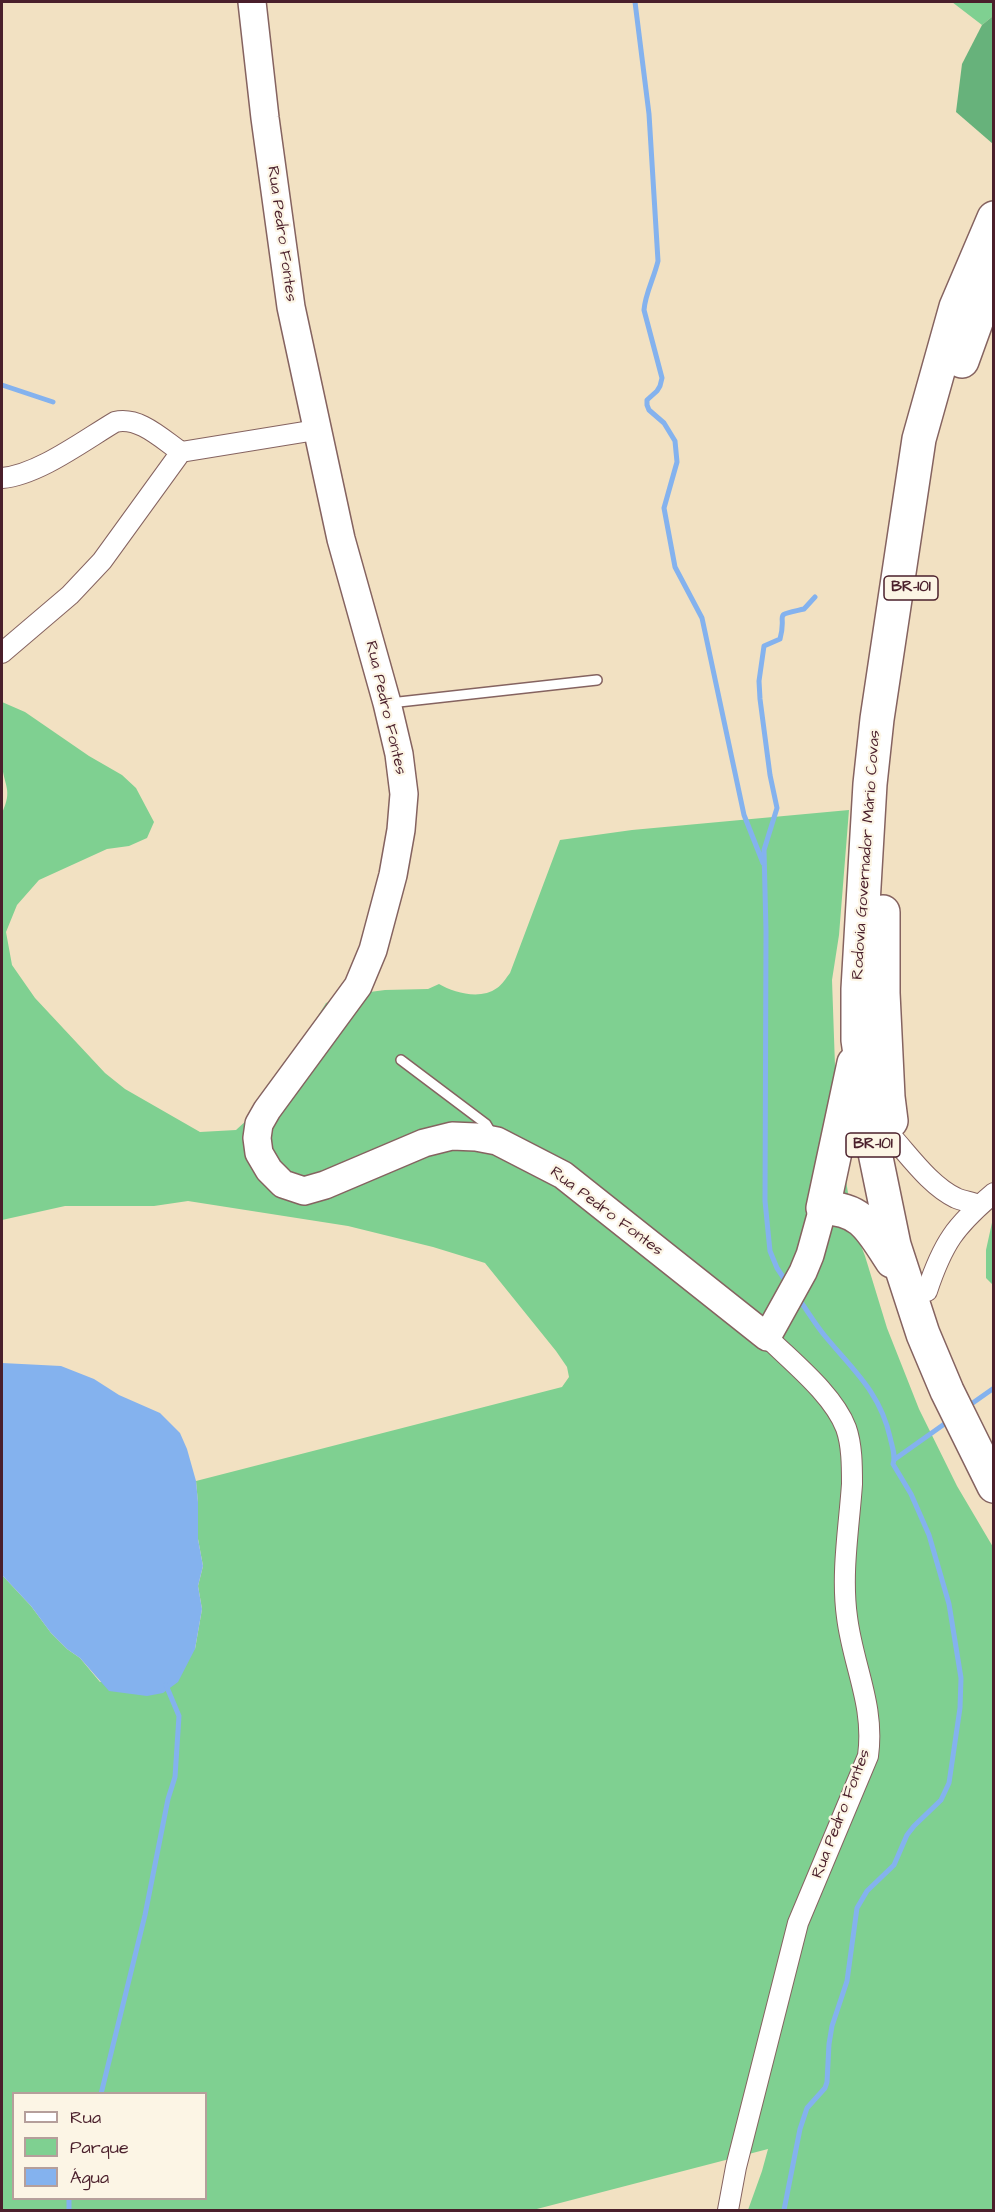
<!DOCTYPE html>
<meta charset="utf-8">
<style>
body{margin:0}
#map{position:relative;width:995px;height:2212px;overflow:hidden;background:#f2e1c2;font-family:"Architects Daughter",sans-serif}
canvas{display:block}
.frame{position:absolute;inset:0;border:3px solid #4a1f2b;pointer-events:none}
.legend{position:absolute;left:12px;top:2092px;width:195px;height:108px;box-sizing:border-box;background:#fcf5e5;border:2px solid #b59f9b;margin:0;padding:8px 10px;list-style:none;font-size:18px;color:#4a1f2b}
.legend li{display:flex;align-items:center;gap:12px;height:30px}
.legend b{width:30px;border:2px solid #b59f9b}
</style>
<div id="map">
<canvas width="995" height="2212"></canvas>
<div class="frame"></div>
<ul class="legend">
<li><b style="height:8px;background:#fff"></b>Rua</li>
<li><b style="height:16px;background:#7fd091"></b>Parque</li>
<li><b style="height:16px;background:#84b2ee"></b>Água</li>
</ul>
</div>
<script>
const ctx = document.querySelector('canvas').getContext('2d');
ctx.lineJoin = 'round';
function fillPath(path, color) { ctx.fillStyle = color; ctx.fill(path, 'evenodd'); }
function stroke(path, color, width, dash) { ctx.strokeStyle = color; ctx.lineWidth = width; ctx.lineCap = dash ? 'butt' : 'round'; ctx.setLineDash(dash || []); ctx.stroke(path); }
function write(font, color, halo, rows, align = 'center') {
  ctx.font = font + ' "Architects Daughter",sans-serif'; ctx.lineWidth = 4.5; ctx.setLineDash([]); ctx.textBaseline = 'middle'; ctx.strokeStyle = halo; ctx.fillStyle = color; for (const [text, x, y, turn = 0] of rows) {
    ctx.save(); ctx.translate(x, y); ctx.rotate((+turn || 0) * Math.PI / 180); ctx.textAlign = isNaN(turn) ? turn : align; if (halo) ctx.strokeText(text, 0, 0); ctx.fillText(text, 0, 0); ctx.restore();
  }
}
fillPath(new Path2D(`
 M952,2H993V16L982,25Z
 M2,702L25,712L89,756L122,775L136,788L154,822L147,838L129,846L107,849L39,880L17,905L6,932L12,965L35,998L105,1073L125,1089L200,1132L236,1130L248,1119L284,1071L326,1003L347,995L385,990L428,989L439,984C454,993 481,1000 497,988C502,985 506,978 510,973L560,840L632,830L849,810L839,935L832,980L837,1123L853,1225L865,1256L887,1328L919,1409L957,1486L993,1547V2210H748L762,2171L768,2149L533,2210H2V1575L31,1606L51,1633L67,1649L80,1658L100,1682L195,1649L202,1609L198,1586L203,1566L198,1539V1503L196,1481L562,1387L569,1377L567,1367L556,1351L485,1263L433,1247L348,1226L188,1201L154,1206H65L2,1220V813C13,789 4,787 2,764C0,744 2,723 2,702ZM14,2094H206V2198H14Z
 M993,1218V1285L986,1278V1250Z`), '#7fd091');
fillPath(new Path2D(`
 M993,16V144L956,112L962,64L982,25Z`), '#67b27b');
fillPath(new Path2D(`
 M2,1363L61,1366L94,1379L119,1395L160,1413L180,1433L187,1449L196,1481L198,1502V1539L203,1566L198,1586L202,1609L195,1649L178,1682L163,1693L147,1696L109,1691L80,1658L67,1649L51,1633L31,1606L2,1575Z`), '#84b2ee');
stroke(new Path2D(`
 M635,2L649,114L658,261C654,278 645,294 644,310L662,378L660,386L657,391L647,400V405L649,410L664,423L675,441L677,462L664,508L675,567L702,618L744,815L763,863
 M2,385L53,402
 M787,1283L777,1268L770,1251L765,1201L766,931L764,850L777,808L770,775L760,699L759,681L764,646L780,639C788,611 770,617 804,609L815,597
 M967,1407L994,1388
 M895,1459L950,1420
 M101,2094L145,1915L168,1799L175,1777L179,1716L166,1685
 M69,2210V2198
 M784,2210L800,2129L807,2108L825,2088L827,2082L829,2044L832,2026L847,1981L857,1908L867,1891L894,1865L907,1835L914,1826L941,1800L949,1783L960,1708L961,1678L949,1604L929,1535L911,1494L893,1464C896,1455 892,1447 890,1437C880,1392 853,1370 825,1336C815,1324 807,1310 798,1298`), '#84b2ee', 5);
const lane = new Path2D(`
 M390,703L597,680
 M401,1060L486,1124L492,1134`);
const street = new Path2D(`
 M2,478C38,475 83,441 115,422C139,416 162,439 181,452L316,430
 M2,653L70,595L102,561L181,452
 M893,1138C911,1158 931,1186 956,1198C963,1201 971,1202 979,1205
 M927,1291C943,1243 955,1226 994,1193
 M728,2210L736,2167L798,1923L868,1756C875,1705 853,1666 847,1617C841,1573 849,1528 852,1484C852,1466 852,1445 846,1428C833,1394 792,1362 767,1337`);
const secondary = new Path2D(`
 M252,2L265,118L291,307L341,539L387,703L399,754L404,794L401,830L393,875L373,950L358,986L267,1110L259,1124L257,1138L259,1153L269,1170L283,1184L304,1191L325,1185L424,1143L452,1136L476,1137L497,1141L563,1175L767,1337L803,1272L810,1255L823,1208`);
const highway = new Path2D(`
 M994,218L956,307L919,439L877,719L870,784L858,989V1040L873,1143L894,1245L923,1334L947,1391L994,1486
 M962,361L994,272
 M883,912V993L888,1097L891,1121
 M854,1063L823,1208C863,1208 872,1231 892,1261`);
stroke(lane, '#856360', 12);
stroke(street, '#856360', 22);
stroke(secondary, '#856360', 30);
stroke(highway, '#856360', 36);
stroke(lane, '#fff', 9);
stroke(street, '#fff', 20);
stroke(secondary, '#fff', 27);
stroke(highway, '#fff', 33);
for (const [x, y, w] of [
 [911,588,54],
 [873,1145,54]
]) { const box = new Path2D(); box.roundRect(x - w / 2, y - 12, w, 24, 4.5); ctx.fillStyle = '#fcf5e5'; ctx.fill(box); stroke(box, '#4a1f2b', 1.5); }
write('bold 15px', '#4a1f2b', null, [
 ["BR-101",911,588],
 ["BR-101",873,1145]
]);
write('16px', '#4a1f2b', '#fcf5e5', [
 ["Rua Pedro Fontes",281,234,82],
 ["Rua Pedro Fontes",385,708,77],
 ["Rodovia Governador Mário Covas",867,855,-86],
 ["Rua Pedro Fontes",606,1212,37],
 ["Rua Pedro Fontes",842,1814,-69]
]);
</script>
